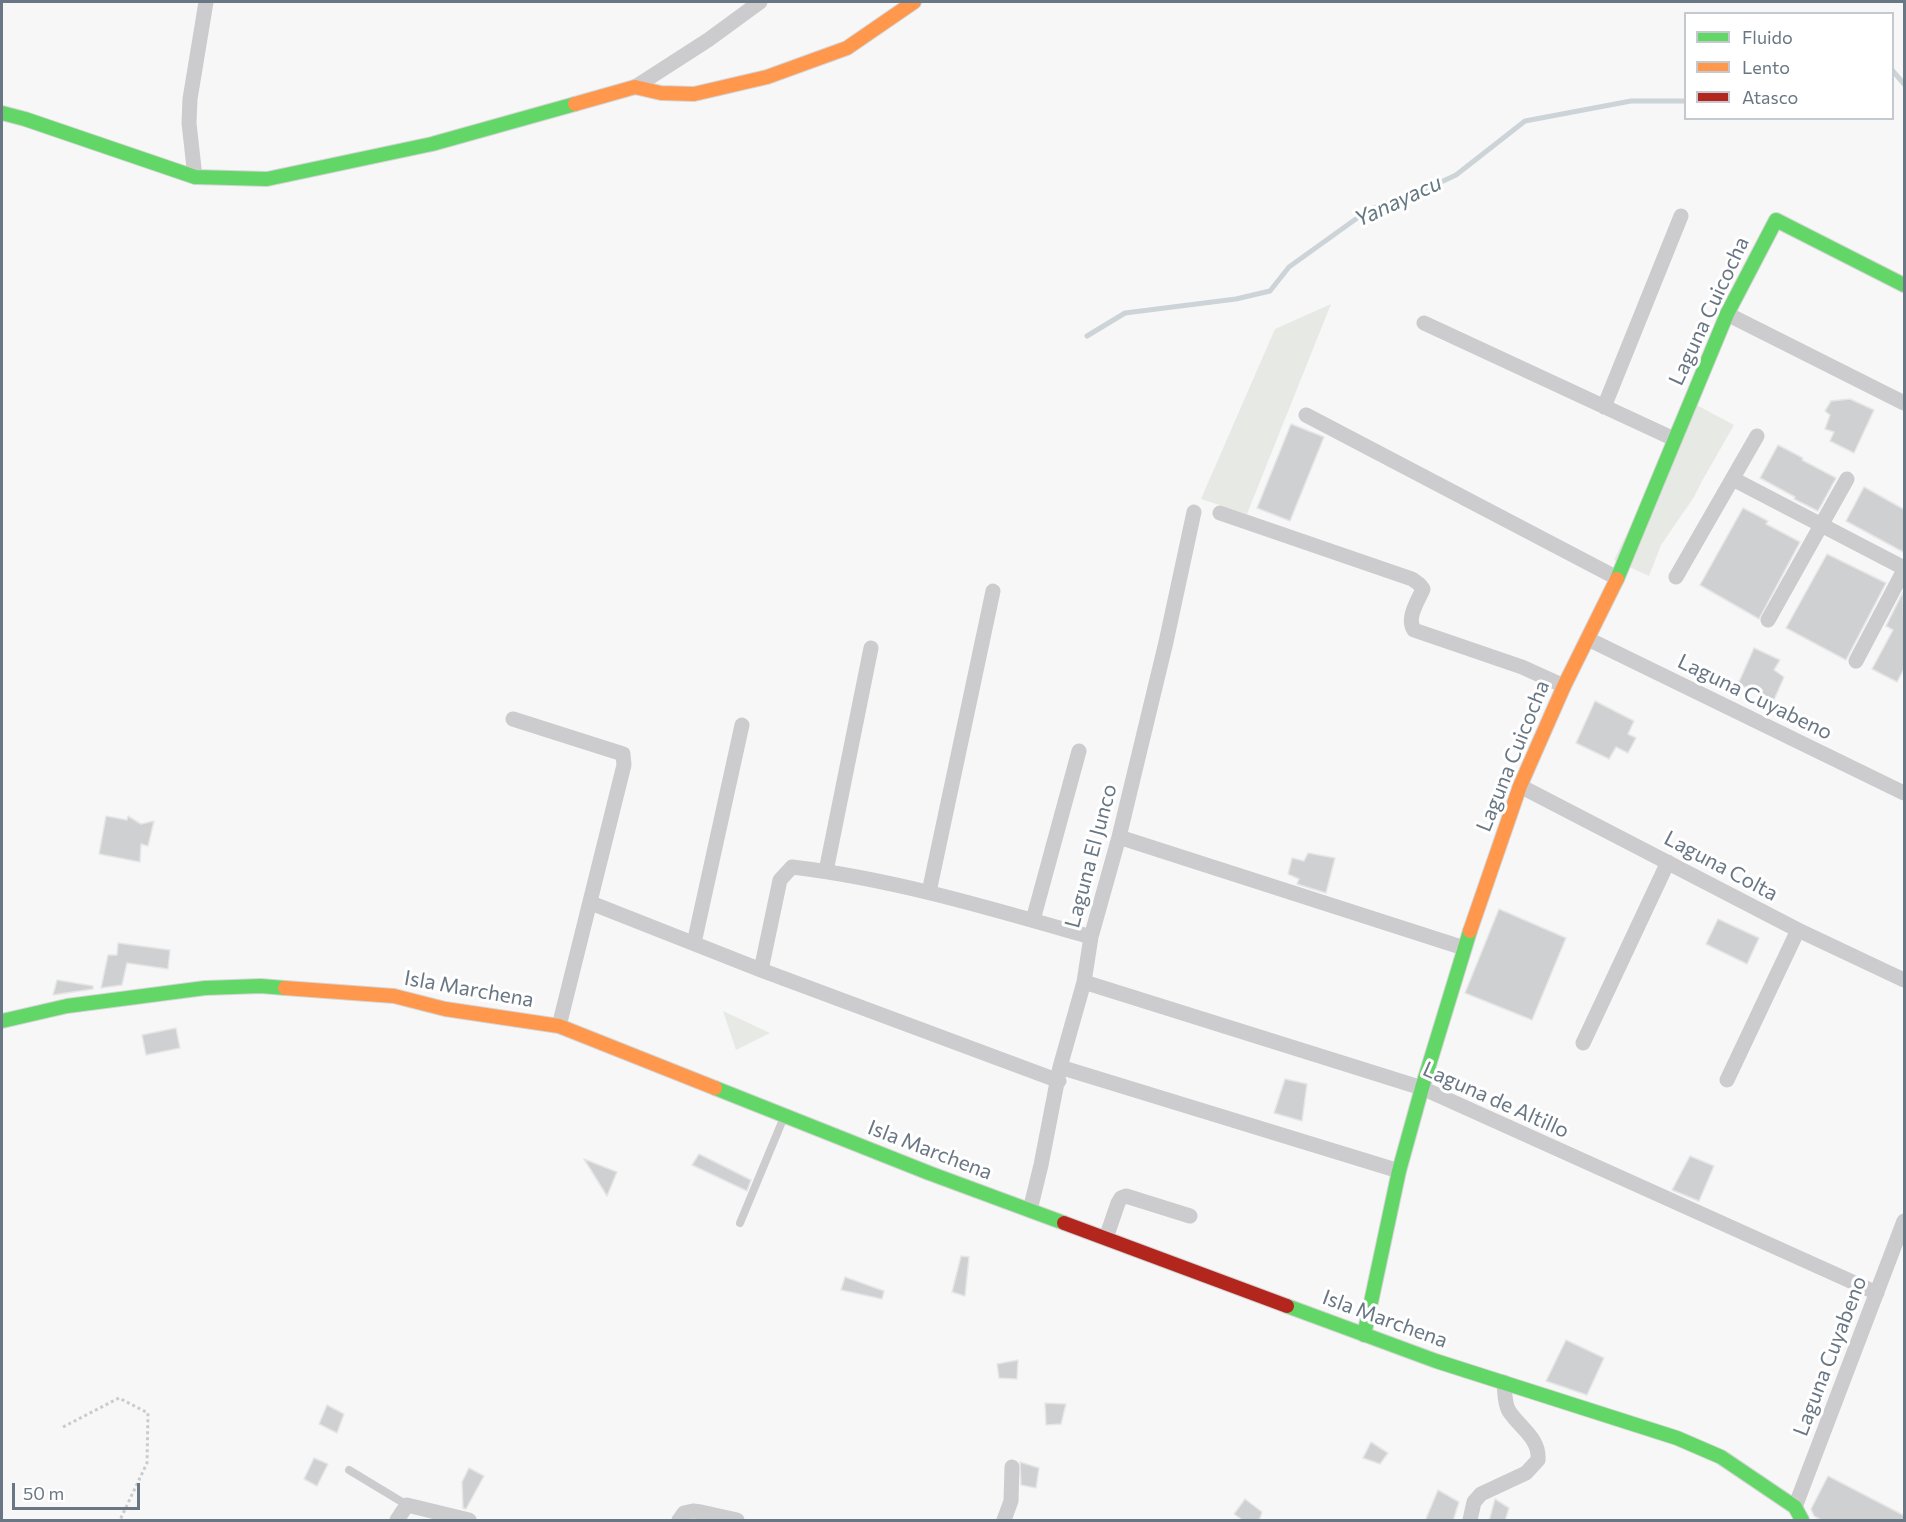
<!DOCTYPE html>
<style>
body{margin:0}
#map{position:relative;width:1906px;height:1522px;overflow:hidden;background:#f7f7f7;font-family:Commissioner,sans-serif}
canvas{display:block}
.frame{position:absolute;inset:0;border:3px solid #697785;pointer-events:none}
.legend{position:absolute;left:1684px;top:12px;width:210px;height:108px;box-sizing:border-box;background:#fff;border:2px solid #c3c9ce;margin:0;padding:8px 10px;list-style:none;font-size:18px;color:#697785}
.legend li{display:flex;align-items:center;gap:12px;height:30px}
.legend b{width:30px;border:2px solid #c3c9ce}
.scale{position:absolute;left:12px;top:1483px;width:128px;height:27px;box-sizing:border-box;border:3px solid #697785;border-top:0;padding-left:8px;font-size:18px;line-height:21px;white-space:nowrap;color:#697785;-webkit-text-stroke:4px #fff;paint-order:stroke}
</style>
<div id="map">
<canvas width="1906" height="1522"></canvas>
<div class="frame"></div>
<ul class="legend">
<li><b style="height:8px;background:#63d668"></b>Fluido</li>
<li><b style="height:8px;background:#ff974d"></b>Lento</li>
<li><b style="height:8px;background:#b3261e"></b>Atasco</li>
</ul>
<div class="scale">50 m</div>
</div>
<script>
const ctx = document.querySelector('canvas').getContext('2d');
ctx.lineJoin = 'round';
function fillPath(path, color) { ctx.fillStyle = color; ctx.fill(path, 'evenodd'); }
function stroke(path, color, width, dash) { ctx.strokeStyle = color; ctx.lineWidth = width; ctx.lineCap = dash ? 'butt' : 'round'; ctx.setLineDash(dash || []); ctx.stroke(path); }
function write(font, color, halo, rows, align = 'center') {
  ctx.font = font + ' Commissioner,sans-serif'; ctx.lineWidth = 6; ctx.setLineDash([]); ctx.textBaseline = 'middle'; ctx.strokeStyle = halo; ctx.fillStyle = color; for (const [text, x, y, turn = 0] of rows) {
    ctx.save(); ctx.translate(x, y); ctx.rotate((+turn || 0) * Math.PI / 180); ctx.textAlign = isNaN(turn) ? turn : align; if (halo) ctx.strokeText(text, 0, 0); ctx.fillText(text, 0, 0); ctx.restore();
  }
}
fillPath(new Path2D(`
 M1331,304L1247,514L1201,499L1275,329Z
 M1691,402L1734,425L1702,481L1694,497L1661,545L1649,576L1614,560Z
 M723,1011L770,1033L736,1050Z`), '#e6e9e4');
stroke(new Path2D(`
 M1892,70L1904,84
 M1087,336L1125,313L1236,299L1270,291L1289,267L1367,211L1395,199L1424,190L1456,175L1525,121L1631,101H1686`), '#cdd4d8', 5);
const building = new Path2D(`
 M1850,399L1874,410L1854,453L1830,441L1834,432L1825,429L1830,415L1825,411L1831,401Z
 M1291,424L1324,437L1290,521L1257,508Z
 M1778,445L1803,458L1802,460L1836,478L1818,511L1794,499L1795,497L1760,478Z
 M1864,487L1905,510V553L1846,521Z
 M1743,508L1768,521L1766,524L1800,542L1759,619L1700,585Z
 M1827,554L1886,583L1846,660L1786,628Z
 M1903,592L1905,667L1897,682L1872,669L1893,630L1886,626Z
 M1754,648L1780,660L1774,670L1784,677L1774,700L1738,684Z
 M1595,701L1634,721L1628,734L1636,738L1628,753L1616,747L1609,759L1576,743Z
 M106,816L127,820L128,816L141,824L154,821L148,846L141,844L140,862L99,854Z
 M1308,853L1335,858L1326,893L1297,884L1299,879L1288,874L1292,858L1304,861Z
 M1499,909L1566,938L1532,1020L1465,993Z
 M1718,919L1759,938L1747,964L1706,944Z
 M118,943L170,950L168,969L127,963L122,985L101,988L108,955H117Z
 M57,980L93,986V989L53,995Z
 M176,1028L180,1048L146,1055L142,1035Z
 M1285,1079L1307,1084L1302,1121L1274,1113Z
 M699,1154L751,1180L747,1191L692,1165Z
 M1690,1156L1714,1166L1699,1201L1672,1190Z
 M584,1159L617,1172L607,1196Z
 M961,1256L969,1257L965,1296L952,1292Z
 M845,1277L884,1291L882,1299L841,1290Z
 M1566,1340L1604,1358L1587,1395L1546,1381Z
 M1018,1360L1017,1379L999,1378L997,1364Z
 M1045,1403L1066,1404L1061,1424L1046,1425Z
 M327,1405L344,1414L337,1433L319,1424Z
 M1371,1442L1388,1453L1380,1464L1363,1458Z
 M314,1458L328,1464L317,1486L304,1479Z
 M1020,1462L1039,1468L1036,1488L1021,1485Z
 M469,1468L484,1476L466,1509L463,1508L462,1482Z
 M1828,1476L1905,1516V1521H1823L1814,1516L1811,1509Z
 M1438,1490L1459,1502L1453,1521H1425Z
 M1245,1499L1262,1512L1259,1521H1244L1234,1514Z
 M1495,1499L1509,1508L1505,1521H1489Z`);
fillPath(building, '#ced0d1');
stroke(building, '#e6e6e6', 1.5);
const fast = new Path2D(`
 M2,113L25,119L195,177L267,179L432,144L575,104
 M1617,579L1727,314L1776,220L1904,285
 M2,1021L67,1006L205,988L261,986L285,988
 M715,1088L929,1173L1064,1223
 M1287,1306L1436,1361L1677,1438L1721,1457L1795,1507L1802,1520
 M1364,1335L1399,1171L1422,1088L1470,931`);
const slow = new Path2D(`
 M575,104L635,87L661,93L694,94L767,77L847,48L914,2
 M1470,931L1520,786L1564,686L1617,579
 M285,988L394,996L445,1009L559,1026L715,1088`);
const jam = new Path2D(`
 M1064,1223L1287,1306`);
stroke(fast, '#d4d5d6', 16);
stroke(slow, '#d4d5d6', 16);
stroke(jam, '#d4d5d6', 16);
stroke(new Path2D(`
 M63,1427L119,1398L148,1413L147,1463L120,1520`), '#cacbcc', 3, [3, 3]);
stroke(new Path2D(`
 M740,1223L784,1117
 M349,1470L407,1505`), '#ccccce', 8);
stroke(new Path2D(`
 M635,87L708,40L760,2
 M195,177L189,123L190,99L206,2
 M1727,314L1904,403
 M1424,323L1674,439
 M1604,407L1681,216
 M1306,415L1617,578
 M1733,479L1904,568
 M1220,513L1412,579L1419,584L1423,589C1418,601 1406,618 1414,630L1522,667L1564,686
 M1676,577L1757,436
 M1768,620L1847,479
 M1588,639L1904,793
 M1856,661L1904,570
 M513,719L623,754L624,765L559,1026
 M1520,786L1798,930L1904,980
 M1119,837L1464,948
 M826,871L871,648
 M929,892L993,591
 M591,903L761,970L1059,1081
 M1033,920L1079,751
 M694,943L742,725
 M761,970L780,880L792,867C894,879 993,909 1091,937
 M1084,982L1422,1088L1877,1293
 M1583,1043L1668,862
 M1060,1067L1399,1171
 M1727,1080L1798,930
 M1030,1210L1041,1165L1060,1067L1084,982L1091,937L1119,837L1166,642L1194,512
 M1106,1238L1118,1203L1121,1198L1126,1196L1190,1216
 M1795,1507L1904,1221
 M397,1520L407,1505L469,1520
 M679,1520L684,1513L693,1511L701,1512L737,1520
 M1004,1520L1011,1501L1012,1467
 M1470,1520L1474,1502L1481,1494L1526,1473L1538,1460C1540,1438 1519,1427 1509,1411C1504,1403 1505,1391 1504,1382`), '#ccccce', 15);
stroke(fast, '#63d668', 14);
stroke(slow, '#ff974d', 14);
stroke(jam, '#b3261e', 14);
write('21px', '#697785', '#fff', [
 ["Laguna Cuicocha",1709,311,-65],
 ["Laguna Cuyabeno",1755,697,26],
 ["Laguna Cuicocha",1513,756,-68],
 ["Laguna El Junco",1091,856,-75],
 ["Laguna Colta",1721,866,28],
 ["Isla Marchena",469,989,10],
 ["Laguna de Altillo",1496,1100,24],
 ["Isla Marchena",930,1150,21],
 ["Isla Marchena",1385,1319,20],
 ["Laguna Cuyabeno",1830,1356,-69]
]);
write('italic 22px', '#647881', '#fff', [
 ["Yanayacu",1398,201,-25]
]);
</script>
